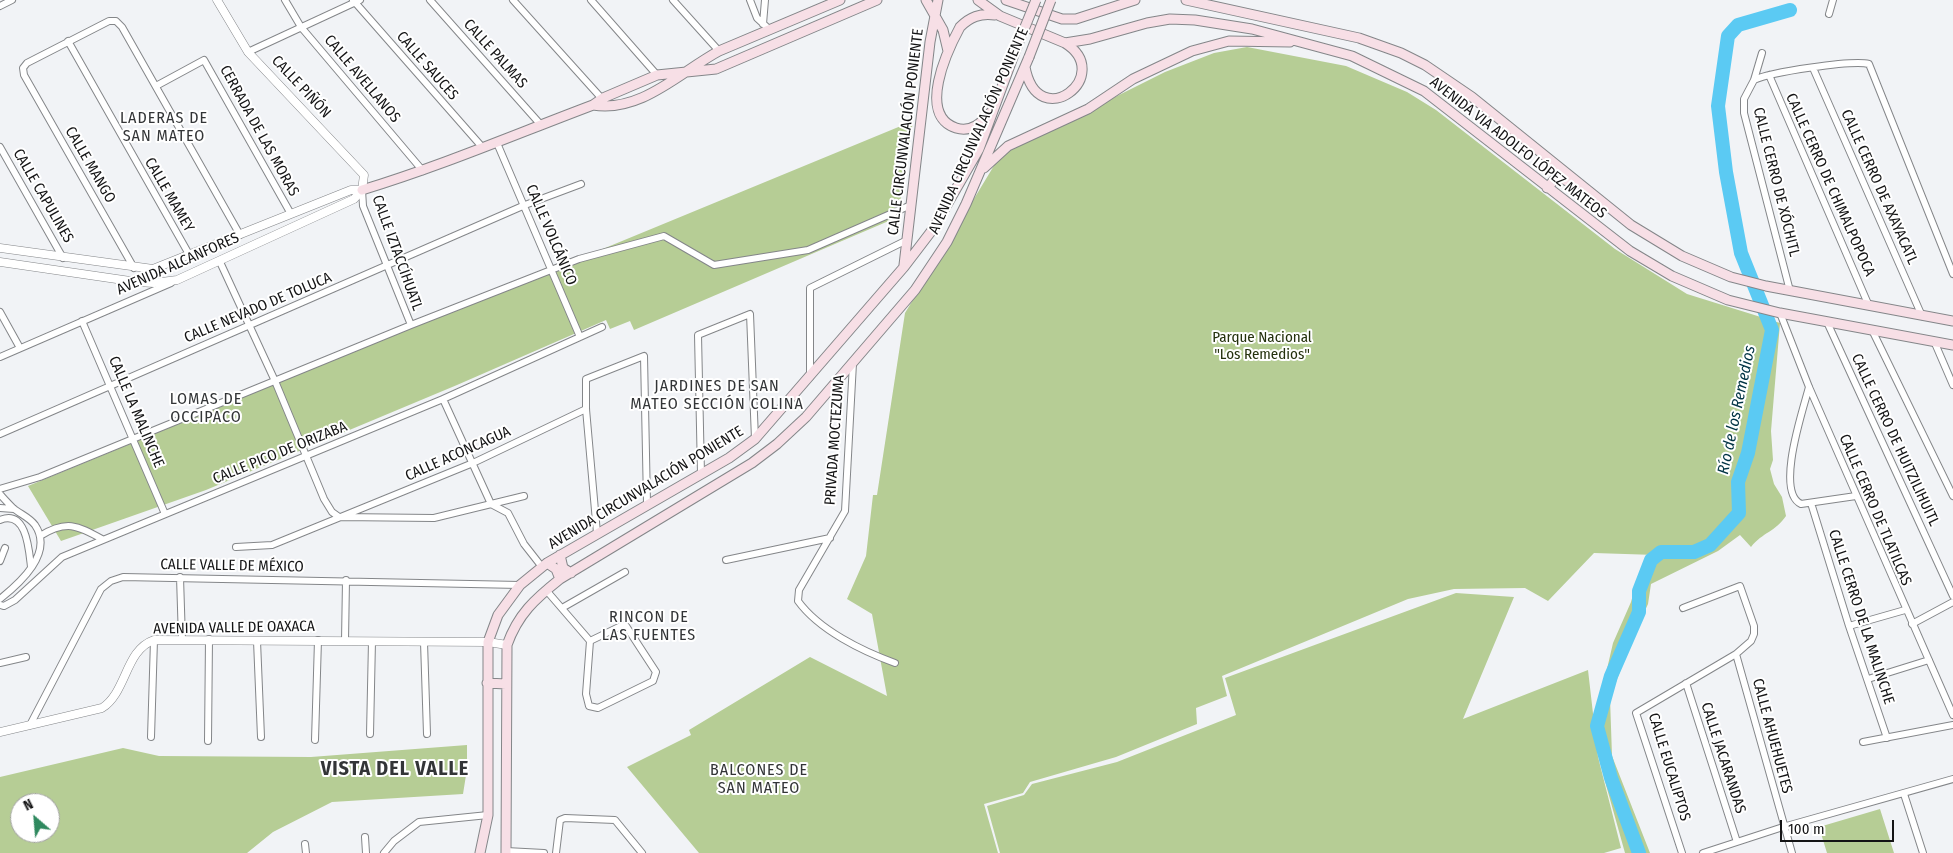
<!DOCTYPE html>
<meta charset="utf-8">
<style>
body{margin:0}
#map{position:relative;width:1953px;height:853px;overflow:hidden;background:#f1f3f6;font-family:"Fira Sans Condensed",sans-serif}
canvas{display:block}
.north{position:absolute;left:10px;top:793px;width:50px;height:50px;box-sizing:border-box;background:#fff;border:1px solid #a1a1a1;border-radius:50%;rotate:333deg;font-size:14px;font-weight:700;line-height:20px;text-align:center;color:#141415}
.north::after{content:'';display:block;margin:auto;width:18px;height:22px;background:#2f895f;clip-path:polygon(50% 0,100% 100%,50% 72%,0 100%)}
.scale{position:absolute;left:1780px;top:820px;width:114px;height:22px;box-sizing:border-box;border:2px solid #141415;border-top:0;padding-left:6px;font-size:15px;line-height:18px;white-space:nowrap;color:#141415;-webkit-text-stroke:4px #fff;paint-order:stroke}
</style>
<div id="map">
<canvas width="1953" height="853"></canvas>
<div class="north">N</div>
<div class="scale">100 m</div>
</div>
<script>
const ctx = document.querySelector('canvas').getContext('2d');
ctx.lineJoin = 'round';
function fillPath(path, color) { ctx.fillStyle = color; ctx.fill(path, 'evenodd'); }
function stroke(path, color, width, dash) { ctx.strokeStyle = color; ctx.lineWidth = width; ctx.lineCap = dash ? 'butt' : 'round'; ctx.setLineDash(dash || []); ctx.stroke(path); }
function write(font, color, halo, rows, align = 'center') {
  ctx.font = font + ' "Fira Sans Condensed",sans-serif'; ctx.lineWidth = 4; ctx.setLineDash([]); ctx.textBaseline = 'middle'; ctx.strokeStyle = halo; ctx.fillStyle = color; for (const [text, x, y, turn = 0] of rows) {
    ctx.save(); ctx.translate(x, y); ctx.rotate((+turn || 0) * Math.PI / 180); ctx.textAlign = isNaN(turn) ? turn : align; if (halo) ctx.strokeText(text, 0, 0); ctx.fillText(text, 0, 0); ctx.restore();
  }
}
fillPath(new Path2D(`
 M1247,47L1346,66L1407,92L1436,110L1615,249L1687,294L1780,323L1771,431L1773,460L1770,469L1774,484L1782,497L1786,516C1775,532 1763,532 1751,547L1740,535L1718,551L1651,584L1648,604L1635,632L1610,698L1612,756L1650,853H1625L1606,785L1595,721L1613,643L1631,602L1638,577L1656,555L1594,553L1548,601L1525,588L1454,589L1408,599L1222,676L1227,696L1196,708L1197,724L1116,757L1030,782L1023,793L984,804L998,853H699L627,767L691,735L689,730L810,657L887,696L872,614L847,599L866,556L873,495H877L905,313L995,164L1012,148L1080,118L1115,97L1165,72L1214,53Z
 M913,121L898,217L634,330L630,321L610,329L606,320L457,385L206,490L61,541L28,486Z
 M1456,593L1514,597L1463,719L1588,670L1598,757L1621,848L1604,853H1000L987,806L1024,795L1032,784L1117,762L1236,715L1225,678Z
 M467,745V769L463,794L332,802L273,832L247,853H0V777L123,748L159,756L311,757ZM20,803H50V833H20Z
 M1880,809L1894,853H1827L1819,827Z`), '#b6cd95');
stroke(new Path2D(`
 M1639,853L1611,778L1597,726L1611,676L1639,612V591L1651,560L1661,552H1694L1710,545L1739,513L1738,482L1748,453L1772,330L1741,253L1726,172L1718,106L1728,36L1738,25L1790,10`), '#5bcaf3', 14);
const minor = new Path2D(`
 M285,0L301,27L423,171
 M353,0L483,148
 M430,0L541,125
 M513,0L604,101
 M591,0L657,75
 M673,0L719,51
 M750,0L757,18L770,30
 M0,6L12,0
 M1829,14L1833,0
 M763,24L765,0
 M68,41L190,256
 M248,52L360,0
 M1762,53L1754,80L1744,99V113L1790,291
 M1813,68L1922,316
 M1769,75L1869,306
 M1754,80C1770,72 1852,60 1869,64L1953,274
 M156,86L204,60L291,214
 M497,143L580,337
 M0,147L63,258
 M362,190L363,206L411,325
 M220,262L275,381L324,499L332,512L339,517L434,518L524,496
 M134,268L24,75L23,68L27,63L109,21H116L122,27L240,235
 M0,312L20,348
 M1780,313L1809,387L1953,715
 M82,321L165,514
 M1827,322L1953,596
 M1872,330L1953,496
 M1934,341L1953,385
 M0,357L171,283
 M853,363L845,511L799,590L798,601C819,630 862,651 895,663
 M810,377V288L907,240
 M1809,387C1803,410 1775,492 1801,504L1856,496
 M443,399L491,504L508,513L524,544L542,567
 M0,434L525,205L581,184
 M701,474L698,335L750,314L755,439
 M0,489L40,477L411,325L579,259L664,236L714,265L808,250L911,205
 M0,494C4,499 9,504 13,508C20,514 29,517 35,525C54,553 20,583 0,599
 M1811,503L1849,626L1887,738
 M0,508L14,509
 M0,520C27,509 29,551 31,567
 M597,533L586,409V379L644,356L647,503
 M40,536C66,520 77,525 102,539
 M236,547L272,545L473,463L586,409
 M726,560L830,538
 M0,561L5,548
 M180,577L182,640
 M546,590L590,641L586,694L589,706L598,708L653,681L656,672L626,626L623,625L590,641
 M0,605L4,606L15,600L62,557L443,399L602,327
 M562,608L625,572
 M1912,624L1953,602
 M1849,626L1905,610
 M257,641L261,737
 M345,641L346,580
 M424,642L427,734
 M1736,654L1792,853
 M0,663L26,657
 M1868,679L1929,660
 M1686,683L1737,842
 M30,725L101,589L111,581L123,577L520,585
 M370,734L372,641
 M151,737L154,640
 M315,740L318,640
 M208,741L209,639
 M1863,742L1953,725
 M1904,794L1923,853
 M365,837L366,853
 M305,844L306,853
 M506,851L544,853
 M384,853L394,841L419,822L488,815
 M556,853L560,820L565,818L615,820L642,853
 M1682,853L1636,713L1736,654L1751,641L1754,634V626L1740,586L1683,608
 M1703,853L1783,827L1953,779`);
const tertiary = new Path2D(`
 M217,0L248,52L364,175L362,190
 M0,248L153,269L351,190H362
 M0,262L137,282L154,283L177,280L354,199L362,190
 M0,732L102,708C127,692 125,650 154,640L488,642L507,645`);
const secondary = new Path2D(`
 M926,0L943,30L948,51
 M978,0L1000,16L1065,43L1090,39L1147,23L1170,19L1195,20L1252,29L1352,56L1424,91L1630,251L1672,276L1728,300L1780,313L1953,345
 M1006,0L1062,19H1076L1135,0
 M1186,0L1359,38L1401,53L1425,65L1472,97L1631,225L1682,256L1731,277L1766,286L1953,321
 M1025,67C1038,136 1116,75 1065,43
 M593,105C641,113 680,72 719,51L840,0
 M992,111C982,122 972,133 956,128C917,115 947,51 960,27C970,17 980,13 995,15
 M984,168L1008,146L1088,109L1133,79L1192,51L1229,41L1290,42
 M1547,188L1556,178H1561L1573,184
 M362,190C441,166 516,134 593,105L603,98L657,75L716,69L877,0
 M904,265L930,42L938,0
 M560,555L563,568L571,573
 M547,563L556,569L560,579
 M487,683L506,684
 M480,853L488,815V642L498,615L520,585L547,563L729,458L755,439L904,267L933,229L979,149L1016,49
 M506,853L507,645C518,614 535,599 560,579L752,463L777,444L806,417L915,290L947,242L966,204L1029,57`);
stroke(minor, '#848689', 8);
stroke(tertiary, '#848689', 9);
stroke(secondary, '#848689', 11);
stroke(minor, '#fff', 6);
stroke(tertiary, '#fff', 8);
stroke(secondary, '#f7dfe6', 9);
const secondaryBridge = new Path2D(`
 M1016,49L1036,0
 M1029,57L1051,0`);
stroke(secondaryBridge, '#848689', 11, []);
stroke(secondaryBridge, '#f7dfe6', 9);
write('15px', '#141415', '#fff', [
 ["CALLE PALMAS",495,54,48],
 ["CALLE SAUCES",427,66,49],
 ["CALLE AVELLANOS",362,79,50],
 ["CALLE PIÑÓN",301,87,47],
 ["CERRADA DE LAS MORAS",259,131,61],
 ["AVENIDA CIRCUNVALACIÓN PONIENTE",979,131,-66],
 ["CALLE CIRCUNVALACIÓN PONIENTE",906,132,-83],
 ["AVENIDA VIA ADOLFO LÓPEZ MATEOS",1518,148,38],
 ["CALLE MANGO",90,165,60],
 ["CALLE CERRO DE XÓCHITL",1776,182,76],
 ["CALLE CERRO DE CHIMALPOPOCA",1830,185,66],
 ["CALLE CERRO DE AXAYACATL",1879,187,66],
 ["CALLE MAMEY",169,195,60],
 ["CALLE CAPULINES",43,196,60],
 ["CALLE VOLCÁNICO",551,235,67],
 ["CALLE IZTACCÍHUATL",397,253,70],
 ["AVENIDA ALCANFORES",178,264,-24],
 ["CALLE NEVADO DE TOLUCA",258,308,-23],
 ["CALLE LA MALINCHE",136,412,67],
 ["PRIVADA MOCTEZUMA",835,440,-86],
 ["CALLE CERRO DE HUITZILIHUITL",1895,440,65],
 ["CALLE PICO DE ORIZABA",280,453,-22],
 ["CALLE ACONCAGUA",458,454,-24],
 ["AVENIDA CIRCUNVALACIÓN PONIENTE",646,488,-31],
 ["CALLE CERRO DE TLATILCAS",1875,510,67],
 ["CALLE VALLE DE MÉXICO",232,566,1],
 ["CALLE CERRO DE LA MALINCHE",1861,617,72],
 ["AVENIDA VALLE DE OAXACA",234,628,-1],
 ["CALLE AHUEHUETES",1772,736,75],
 ["CALLE JACARANDAS",1723,758,72],
 ["CALLE EUCALIPTOS",1669,767,73]
]);
write('15px', '#24310d', '#fff', [
 ["Parque Nacional",1262,338],
 ["\"Los Remedios\"",1262,355]
]);
ctx.letterSpacing = '1px';
write('16px', '#333537', '#fff', [
 ["LADERAS DE",164,119],
 ["SAN MATEO",164,137],
 ["JARDINES DE SAN",717,387],
 ["MATEO SECCIÓN COLINA",717,405],
 ["LOMAS DE",206,400],
 ["OCCIPACO",206,418],
 ["RINCON DE",649,618],
 ["LAS FUENTES",649,636],
 ["BALCONES DE",759,771],
 ["SAN MATEO",759,789]
]);
ctx.letterSpacing = '0px';
write('italic 16px', '#034', '#fff', [
 ["Río de los Remedios",1737,410,-78]
]);
ctx.letterSpacing = '1px';
write('bold 20px', '#333537', '#fff', [
 ["VISTA DEL VALLE",395,769]
]);
ctx.letterSpacing = '0px';
</script>
